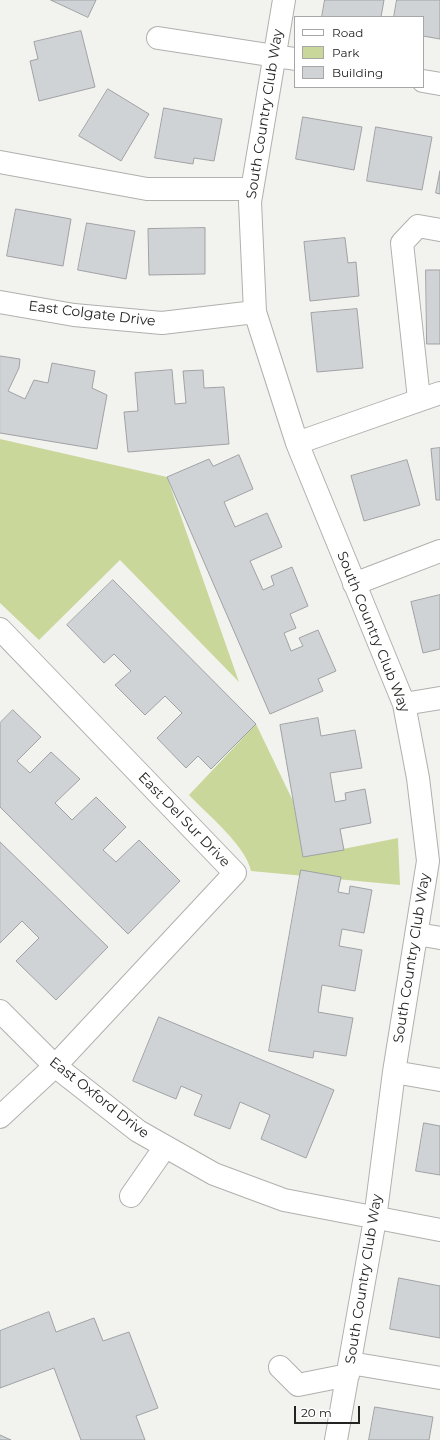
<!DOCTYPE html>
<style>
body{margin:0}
#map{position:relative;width:440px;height:1440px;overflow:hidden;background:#f2f3ef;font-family:Montserrat,sans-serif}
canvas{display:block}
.legend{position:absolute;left:294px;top:16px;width:130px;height:72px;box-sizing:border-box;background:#fff;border:1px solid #a7a7a7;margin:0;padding:5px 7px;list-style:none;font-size:12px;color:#232322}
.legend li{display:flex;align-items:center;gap:8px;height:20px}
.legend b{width:20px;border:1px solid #a7a7a7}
.scale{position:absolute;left:294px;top:1406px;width:66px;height:18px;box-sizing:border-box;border:2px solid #232322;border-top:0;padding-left:5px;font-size:12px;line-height:14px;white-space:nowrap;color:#232322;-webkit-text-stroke:3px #fff;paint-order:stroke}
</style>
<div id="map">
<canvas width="440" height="1440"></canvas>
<ul class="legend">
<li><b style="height:5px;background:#fff"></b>Road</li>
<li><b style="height:11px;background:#cad79b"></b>Park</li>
<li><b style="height:11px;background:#d0d3d6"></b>Building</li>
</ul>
<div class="scale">20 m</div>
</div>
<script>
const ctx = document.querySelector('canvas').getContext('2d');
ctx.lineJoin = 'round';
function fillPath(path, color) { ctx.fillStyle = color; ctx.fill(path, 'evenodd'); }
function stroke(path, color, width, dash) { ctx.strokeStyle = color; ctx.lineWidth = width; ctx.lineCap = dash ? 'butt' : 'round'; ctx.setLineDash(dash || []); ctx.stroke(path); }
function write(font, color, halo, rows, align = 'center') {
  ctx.font = font + ' Montserrat,sans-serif'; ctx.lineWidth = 3; ctx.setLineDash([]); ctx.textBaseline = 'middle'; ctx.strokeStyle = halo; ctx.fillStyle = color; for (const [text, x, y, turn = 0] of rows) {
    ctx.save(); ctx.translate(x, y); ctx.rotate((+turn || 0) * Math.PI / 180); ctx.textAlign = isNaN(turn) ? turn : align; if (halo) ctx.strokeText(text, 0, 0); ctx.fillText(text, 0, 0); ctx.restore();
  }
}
fillPath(new Path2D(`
 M0,439L167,477L239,682L120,560L39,640L0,603Z
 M256,724L293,801L303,857L398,838L400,885L251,871C246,846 207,814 189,795Z`), '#cad79b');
const building = new Path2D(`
 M51,0H96L88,17Z
 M325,0H384L381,17H322Z
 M397,0H440V39L423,36V17H394Z
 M81,31L95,87L39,101L30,61L38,59L34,42Z
 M108,89L149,114L121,161L79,136Z
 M164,108L222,119L214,161L194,158L193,164L155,158Z
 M303,117L362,127L354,170L296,159Z
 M376,127L432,137L422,190L367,181Z
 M440,171V194L436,193Z
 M16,209L71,219L63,266L7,256Z
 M87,223L135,231L126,279L78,270Z
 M205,228V274L149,275L148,229Z
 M345,238L348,263L356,262L359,296L310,301L304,242Z
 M426,270H440V344H427Z
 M357,309L363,368L317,372L311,313Z
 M0,356L20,359L19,368L8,391L25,399L34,380L48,383L52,363L95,371L92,388L107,395L97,449L0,433Z
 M172,370L175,404L186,403L183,371L203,370L204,388L224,387L229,444L128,452L124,412L138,411L135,373Z
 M440,448V500H436L431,449Z
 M239,455L253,489L224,502L235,527L267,513L282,547L250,561L263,590L274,585L271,576L292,567L308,606L290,614L296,628L284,633L291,651L303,646L299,638L318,630L336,671L318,679L323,691L270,714L167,477L209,459L213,466Z
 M407,460L420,505L364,521L351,476Z
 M113,580L256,724L211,769L198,756L186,768L157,738L182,713L165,696L145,715L115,685L131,671L114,654L104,663L67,625Z
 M440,595V649L423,653L411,602Z
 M13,710L41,737L17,761L30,773L51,752L80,779L55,803L72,820L96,797L126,827L103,850L116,862L139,840L180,881L128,934L0,807V723Z
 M318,718L321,736L355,730L362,768L330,773L335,802L346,800L345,793L365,789L371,823L340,829L344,850L303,857L280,725Z
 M0,842L108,947L56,1000L16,961L39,938L22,921L0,943Z
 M301,870L341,877L338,892L349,894L350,886L372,890L364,933L342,929L339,946L362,950L355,991L322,985L318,1012L353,1018L346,1056L314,1051L313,1058L269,1051Z
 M159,1017L334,1090L306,1158L261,1139L270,1115L240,1102L230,1129L194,1115L202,1095L181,1086L176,1099L133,1081Z
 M424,1123L440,1126V1175L416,1171Z
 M399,1278L440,1286V1338L390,1329Z
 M49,1312L56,1332L94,1318L103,1341L129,1332L158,1408L136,1416L145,1440H81L54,1368L0,1388V1331Z
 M375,1407L433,1417L429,1440H369Z
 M0,1435L11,1440H0Z`);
fillPath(building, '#d0d3d6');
stroke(building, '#9fa1a4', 1);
const minor = new Path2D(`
 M284,0L250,202L255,312L297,443L404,704L418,778L428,861L394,1072L375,1219L336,1440
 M158,38L295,59
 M423,81L440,84
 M0,162L147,189H252
 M0,302L74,315L162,323L255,312
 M419,399L402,243L418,226L440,230
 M297,443L440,393
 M354,584L440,551
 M0,629L235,873L55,1066L0,1117
 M404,704L440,698
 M417,934L440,938
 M0,1011L55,1066L138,1131L214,1174L284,1200L440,1230
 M394,1072L440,1080
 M131,1196L165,1147
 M350,1363L440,1378
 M280,1367L298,1385L348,1375`);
stroke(minor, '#b0b1ae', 24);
stroke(minor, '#fff', 22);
write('14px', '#232322', '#fff', [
 ["South Country Club Way",265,114,-81],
 ["East Colgate Drive",92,314,7],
 ["South Country Club Way",373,632,68],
 ["East Del Sur Drive",184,820,46],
 ["South Country Club Way",412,958,-81],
 ["East Oxford Drive",99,1098,38],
 ["South Country Club Way",364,1279,-81]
]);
</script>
